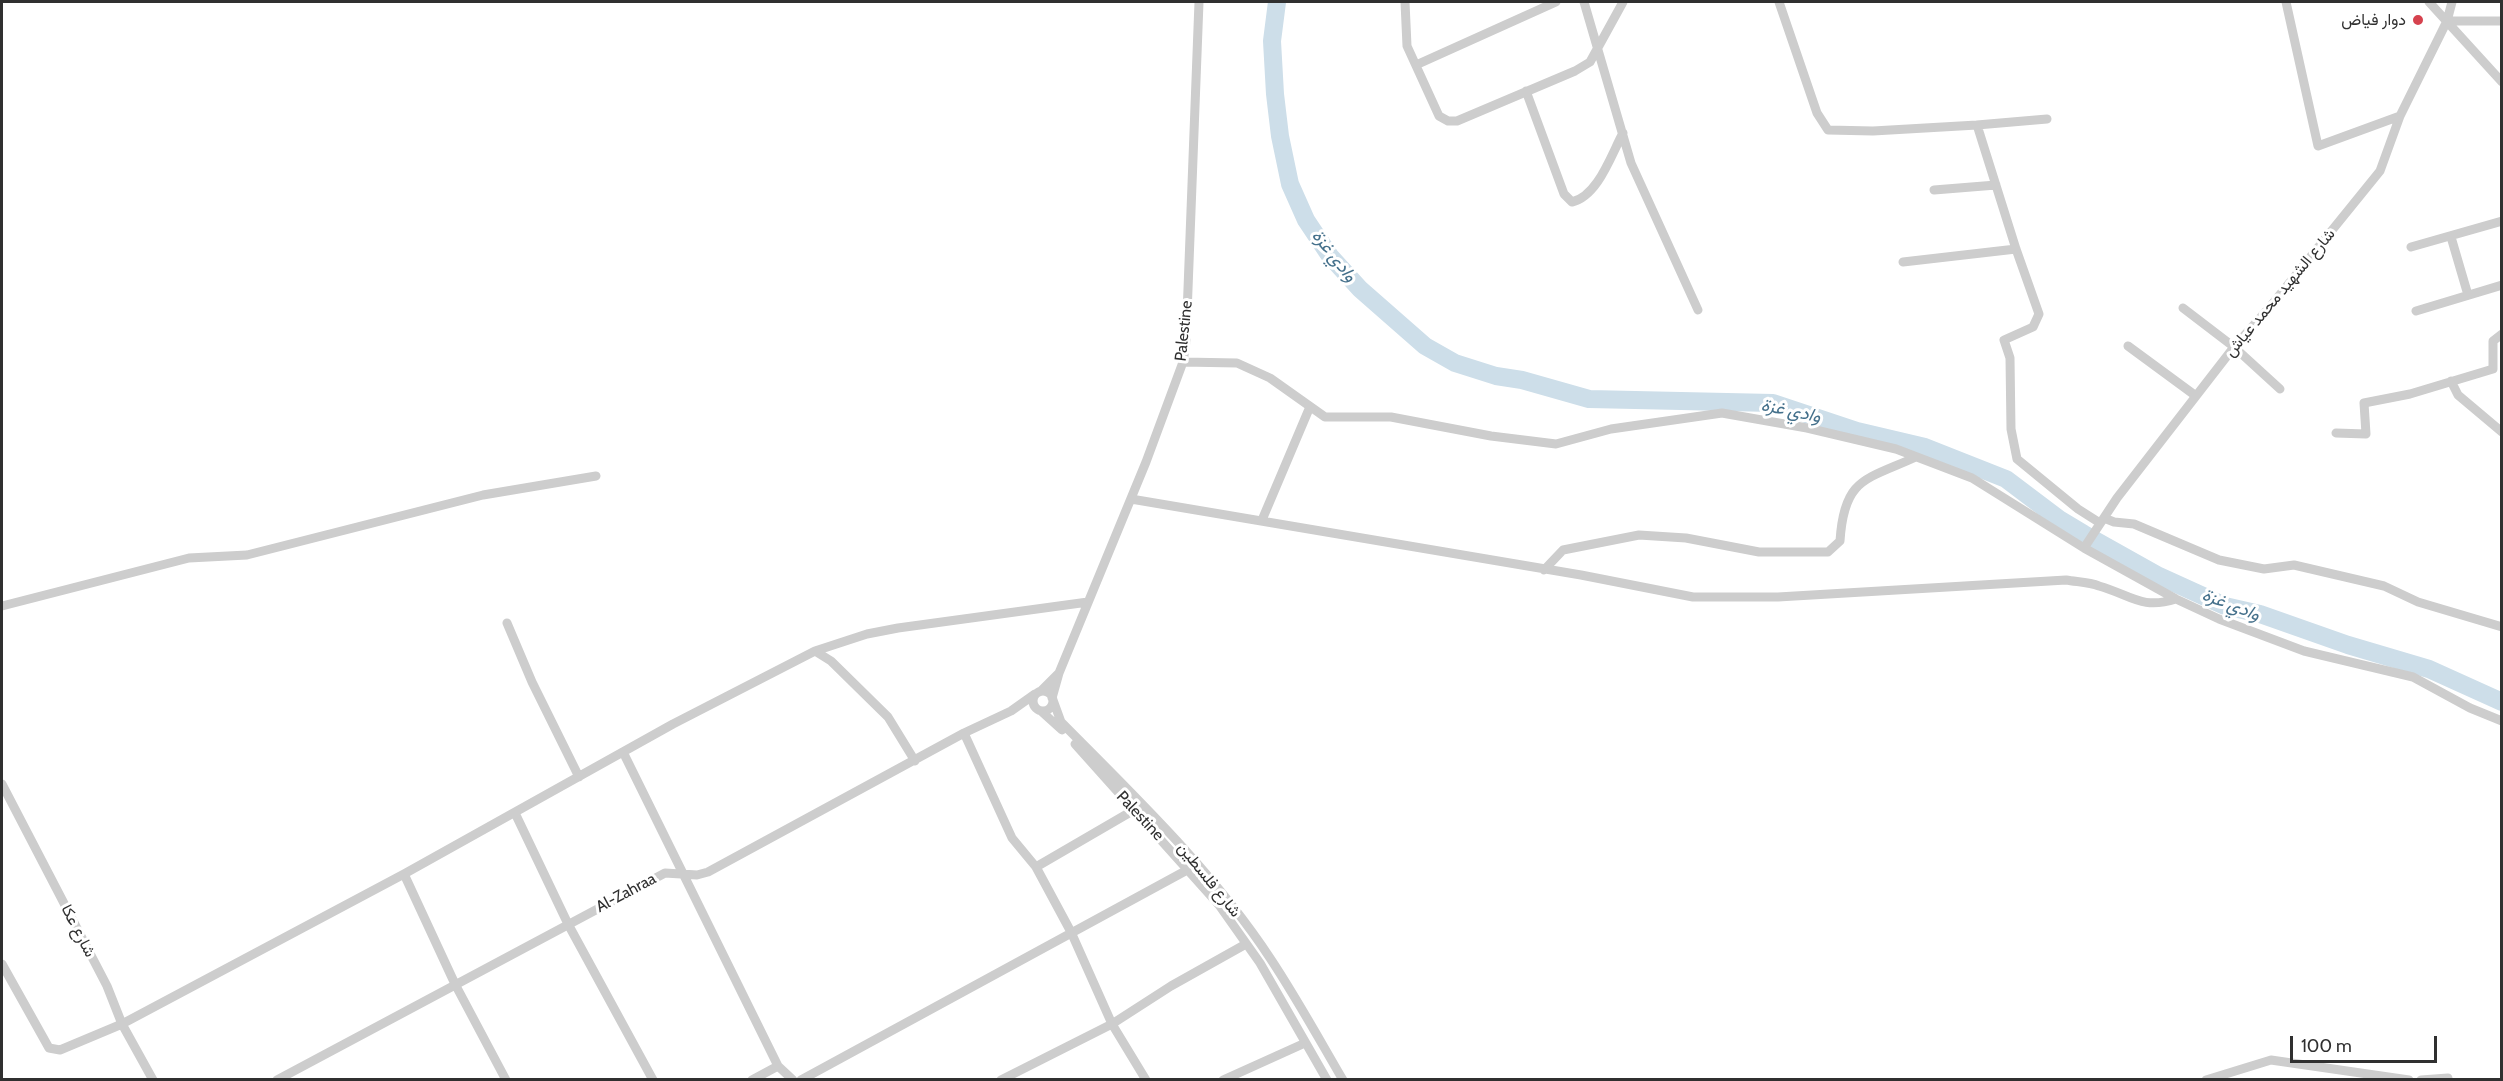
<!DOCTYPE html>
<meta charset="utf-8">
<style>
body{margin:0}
#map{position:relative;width:2503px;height:1081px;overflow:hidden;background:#fff;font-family:Cabin,sans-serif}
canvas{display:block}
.frame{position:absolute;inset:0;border:3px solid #303030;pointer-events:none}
.scale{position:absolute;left:2290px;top:1036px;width:147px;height:27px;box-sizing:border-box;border:3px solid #303030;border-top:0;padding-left:8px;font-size:18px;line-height:21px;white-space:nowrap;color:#303030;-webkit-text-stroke:4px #fff;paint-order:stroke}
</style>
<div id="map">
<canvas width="2503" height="1081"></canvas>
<div class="frame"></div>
<div class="scale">100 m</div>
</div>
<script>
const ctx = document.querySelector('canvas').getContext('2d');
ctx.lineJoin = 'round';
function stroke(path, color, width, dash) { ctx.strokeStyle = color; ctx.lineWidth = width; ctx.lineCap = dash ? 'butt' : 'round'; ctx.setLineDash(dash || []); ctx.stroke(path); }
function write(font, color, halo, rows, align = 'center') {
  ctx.font = font + ' Cabin,Vazirmatn,sans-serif'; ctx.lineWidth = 6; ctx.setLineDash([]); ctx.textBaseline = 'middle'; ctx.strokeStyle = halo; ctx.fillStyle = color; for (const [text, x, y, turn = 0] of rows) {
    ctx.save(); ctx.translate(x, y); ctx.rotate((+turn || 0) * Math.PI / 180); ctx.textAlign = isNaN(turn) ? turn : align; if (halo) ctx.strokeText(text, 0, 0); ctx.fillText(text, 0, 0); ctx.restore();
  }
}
stroke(new Path2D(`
 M1277,2L1272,41L1275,94L1280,136L1290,184L1306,220L1330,256L1360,289L1425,346L1455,363L1496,376L1522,380L1589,399L1773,403L1857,431L1925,447L2006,479L2059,519L2084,534L2159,576L2225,606L2260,614L2348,645L2429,669L2502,702`), '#cddee9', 18);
stroke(new Path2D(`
 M1405,2L1407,46L1439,116L1448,121H1457L1575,71L1590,62L1623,2
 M1584,2L1631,163L1698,310
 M1779,2L1817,113L1828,130L1873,131L1977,125L2016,249L2039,314L2033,327L2004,340L2010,358L2011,429L2017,459L2078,509L2100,523
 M2286,2L2318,146L2400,116
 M2429,2L2502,82
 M2447,21H2502
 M1416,65L1556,2
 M1526,91L1564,194L1572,202C1598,196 1611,155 1623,133
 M1977,125L2047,119
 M1934,190L1996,185
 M2451,237L2468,295
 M2411,247L2502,221
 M1903,262L2016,249
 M2183,308L2234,347L2280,389
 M2416,311L2502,285
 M2128,346L2196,396
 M1183,362L1237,363L1270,378L1325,417H1391L1491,436L1556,444L1611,429L1722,413L1807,428L1896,449L1972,478L2084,548L2176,599L2219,619L2304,651L2413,677L2470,708L2502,721
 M2451,381L2458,395L2502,432
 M2336,433L2366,434L2364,403L2410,394L2493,369V341L2502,334
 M1131,499L1581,575L1693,597H1778L2066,580C2077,582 2089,582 2099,586C2131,595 2141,610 2176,599
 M2104,518L2114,522L2134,524L2219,560L2264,569L2294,565L2384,586L2418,602L2502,627
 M1262,520L1309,409
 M2084,548L2117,498L2234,347L2269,308L2380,171L2400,116L2447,21L2452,2
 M1544,570L1563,550L1639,535L1686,538L1759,552H1828L1840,541C1844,478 1865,480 1916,457
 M2,606L189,558L247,555L483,495L596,476
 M507,623L532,682L579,777
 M815,651L867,634L898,628L1088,602
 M1033 701a10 10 0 1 1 20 0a10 10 0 1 1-20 0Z
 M1041,691L1059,673
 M1052,698L1059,673L1146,462L1183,362L1186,341L1199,2
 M1053,700L1061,722C1135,797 1212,870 1270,958C1296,997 1319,1039 1343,1080
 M1041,711L1062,730
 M964,733L1012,838L1036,867L1071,932L1112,1024L1146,1080
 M1075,744L1219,905L1260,963L1327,1080
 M623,752L778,1066L793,1080
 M2,784L107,986L122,1024L153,1080
 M515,813L568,924L653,1080
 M1036,867L1134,810
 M404,874L455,984L506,1080
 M2,964L49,1048L60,1050L122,1024L404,874L673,724L815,651L831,661L888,717L915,761
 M277,1080L665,873L697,875L708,872L964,733L1011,711L1035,694
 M752,1080L778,1066
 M801,1080L1189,869
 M1001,1080L1112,1024L1171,986L1246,944
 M1223,1080L1305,1043
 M2206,1080L2271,1060L2409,1080
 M2421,1080L2448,1078`), '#cdcdcd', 9);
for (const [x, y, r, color] of [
 [2418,20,6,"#d6424e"]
]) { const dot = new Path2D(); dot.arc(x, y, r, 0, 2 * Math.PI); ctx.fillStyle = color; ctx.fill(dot); stroke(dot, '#fff', 2); }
write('16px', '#303030', '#fff', [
 ["دوار فياض",2406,20]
], 'right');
write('16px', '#303030', '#fff', [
 ["شارع الشهيد محمد عياش",2280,293,-50],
 ["Palestine",1184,331,-84],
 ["Palestine",1140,816,47],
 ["شارع فلسطين",1209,880,51],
 ["Al-Zahraa",626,893,-28],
 ["شارع عكا",78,931,63]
]);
write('italic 18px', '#44708b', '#fff', [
 ["وادي غزة",1334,256,52],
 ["وادي غزة",1791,411,12],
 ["وادي غزة",2231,605,21]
]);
</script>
